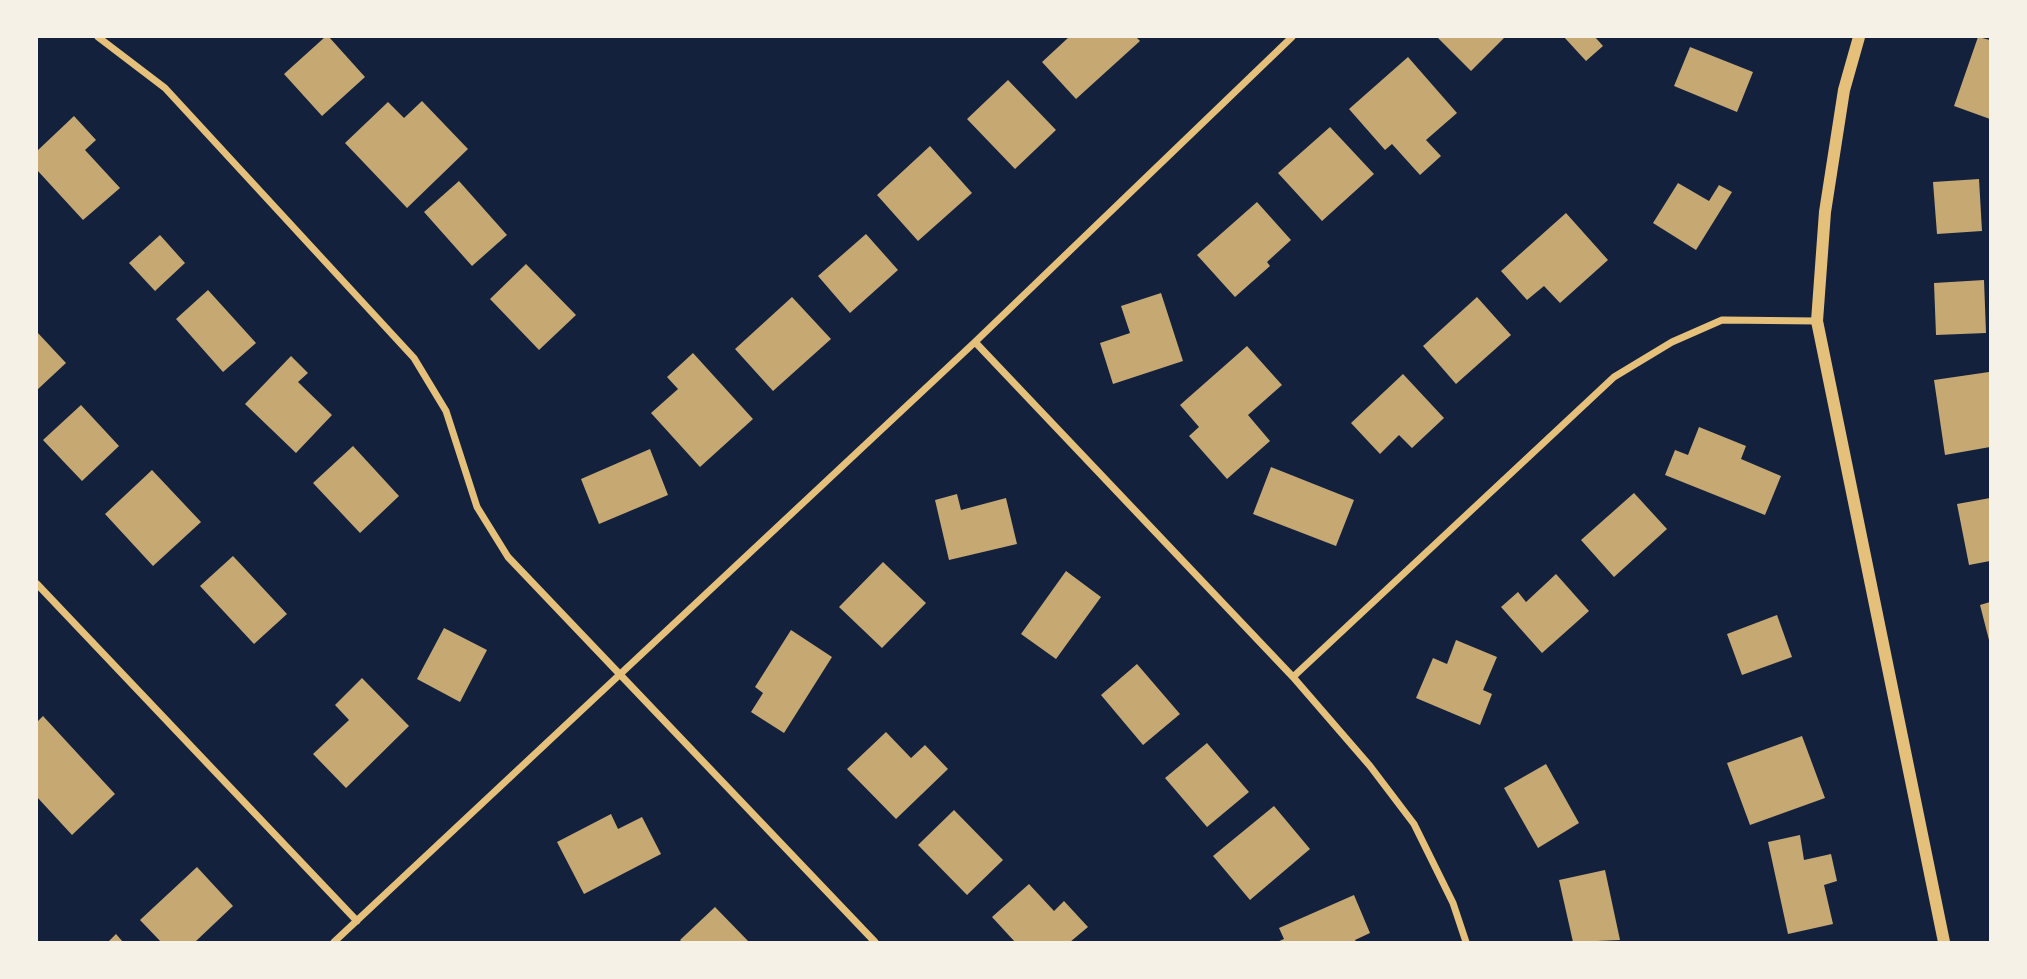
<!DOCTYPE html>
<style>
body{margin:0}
#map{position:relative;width:2027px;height:979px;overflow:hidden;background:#14213d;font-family:"PT Sans Narrow",sans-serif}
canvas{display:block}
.frame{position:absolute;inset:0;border:38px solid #f6f1e7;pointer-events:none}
</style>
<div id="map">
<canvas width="2027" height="979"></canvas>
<div class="frame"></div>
</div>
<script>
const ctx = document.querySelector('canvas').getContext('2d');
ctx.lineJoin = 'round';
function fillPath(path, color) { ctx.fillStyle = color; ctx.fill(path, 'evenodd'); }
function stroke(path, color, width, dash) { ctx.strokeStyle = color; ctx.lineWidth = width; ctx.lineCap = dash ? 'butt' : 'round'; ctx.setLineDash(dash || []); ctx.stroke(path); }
fillPath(new Path2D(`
 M325,37H329L365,77L322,116L284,74Z
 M1069,37H1136L1140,41L1076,99L1042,62Z
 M1437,37H1505L1471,71Z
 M1564,37H1595L1603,46L1586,61Z
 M1978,37L1990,40V119L1954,106Z
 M1690,47L1753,72L1737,112L1674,86Z
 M1408,57L1457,113L1426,140L1441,156L1420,175L1392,144L1385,150L1349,109Z
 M1008,80L1056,130L1015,169L967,119Z
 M422,101L468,149L407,208L345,143L388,102L404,118Z
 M74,116L96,140L85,150L120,188L83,220L37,170V151Z
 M1330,127L1374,174L1322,221L1278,173Z
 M930,146L972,193L918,241L877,195Z
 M1979,179L1982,231L1937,234L1933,182Z
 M459,181L507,235L472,266L424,212Z
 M1678,183L1709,201L1719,185L1732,192L1696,250L1653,223Z
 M1257,202L1291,240L1267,262L1270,266L1235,297L1197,255Z
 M1566,213L1608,260L1560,303L1544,286L1527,300L1501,271Z
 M866,234L898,270L850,313L818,276Z
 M160,235L185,263L155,291L129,263Z
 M526,264L576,315L539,350L490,299Z
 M1984,280L1986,333L1936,335L1934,283Z
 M208,290L256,343L223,372L176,319Z
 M1161,293L1183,361L1113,384L1100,343L1130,333L1121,306Z
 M792,297L831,339L773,391L735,349Z
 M1477,297L1511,335L1456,384L1423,346Z
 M37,332L66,363L37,390Z
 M1247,346L1282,385L1248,415L1270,441L1227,479L1189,436L1199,427L1180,405Z
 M693,353L753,419L700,467L651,413L678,389L667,377Z
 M291,356L308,373L298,382L332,415L296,453L245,404Z
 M1989,372L1990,447L1945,455L1934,380Z
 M1403,374L1444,418L1412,448L1399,435L1380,454L1351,423Z
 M81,405L119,446L82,481L43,440Z
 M1699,427L1746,446L1741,459L1781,476L1765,515L1665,475L1675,450L1688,455Z
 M353,446L399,496L360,533L313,483Z
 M650,449L668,495L599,524L581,479Z
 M1271,467L1354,500L1336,546L1253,514Z
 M152,470L201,522L153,566L105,514Z
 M1634,493L1667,529L1614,577L1581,540Z
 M957,494L961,510L1006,498L1017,544L949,560L935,500Z
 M1990,498V561L1969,565L1957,504Z
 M233,556L287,614L254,644L200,586Z
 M883,562L926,603L882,648L839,607Z
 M1066,571L1101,597L1056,659L1021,634Z
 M1556,574L1589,611L1542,653L1501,607L1518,592L1526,602Z
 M1990,602V640H1989L1980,605Z
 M1777,615L1792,657L1742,675L1727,634Z
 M444,628L487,650L460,702L417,679Z
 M791,630L832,657L784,733L751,712L763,693L755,687Z
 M1456,640L1497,657L1483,690L1492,694L1480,725L1416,698L1433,658L1447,664Z
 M1137,664L1180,714L1143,745L1101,695Z
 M362,678L409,726L346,788L313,754L349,720L335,705Z
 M43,716L115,794L72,835L37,797V722Z
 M886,732L911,758L925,745L948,769L896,819L847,769Z
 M1802,736L1825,798L1750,825L1727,763Z
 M1207,743L1249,792L1207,827L1165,778Z
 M1546,764L1579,823L1538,848L1504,788Z
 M1274,806L1310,849L1250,900L1213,856Z
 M954,810L1003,860L967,895L918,845Z
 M611,814L618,829L642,817L661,854L584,894L557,842Z
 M1800,835L1804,860L1831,854L1837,881L1824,885L1833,924L1788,934L1768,842Z
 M197,867L233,906L195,942H161L140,920Z
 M1605,870L1620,940L1573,942L1559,880Z
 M1029,884L1054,911L1064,901L1088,927L1070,942H1015L992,917Z
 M1354,895L1370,933L1355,940L1356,942H1277L1284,939L1279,928Z
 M715,907L749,942H682L680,940Z
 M116,934L123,942H108Z`), '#c6a872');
stroke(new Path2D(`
 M98,37L165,88L414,358L446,411L477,507L508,557L875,942
 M975,342L1293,677L1370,766L1414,824L1453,903L1466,942
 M37,584L357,921
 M1293,677L1614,377L1672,342L1722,320L1817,321
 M334,942L975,342L1292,37`), '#e5c07b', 7);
stroke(new Path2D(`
 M1859,37L1844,90L1825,212L1817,321L1944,942`), '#e5c07b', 12);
</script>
